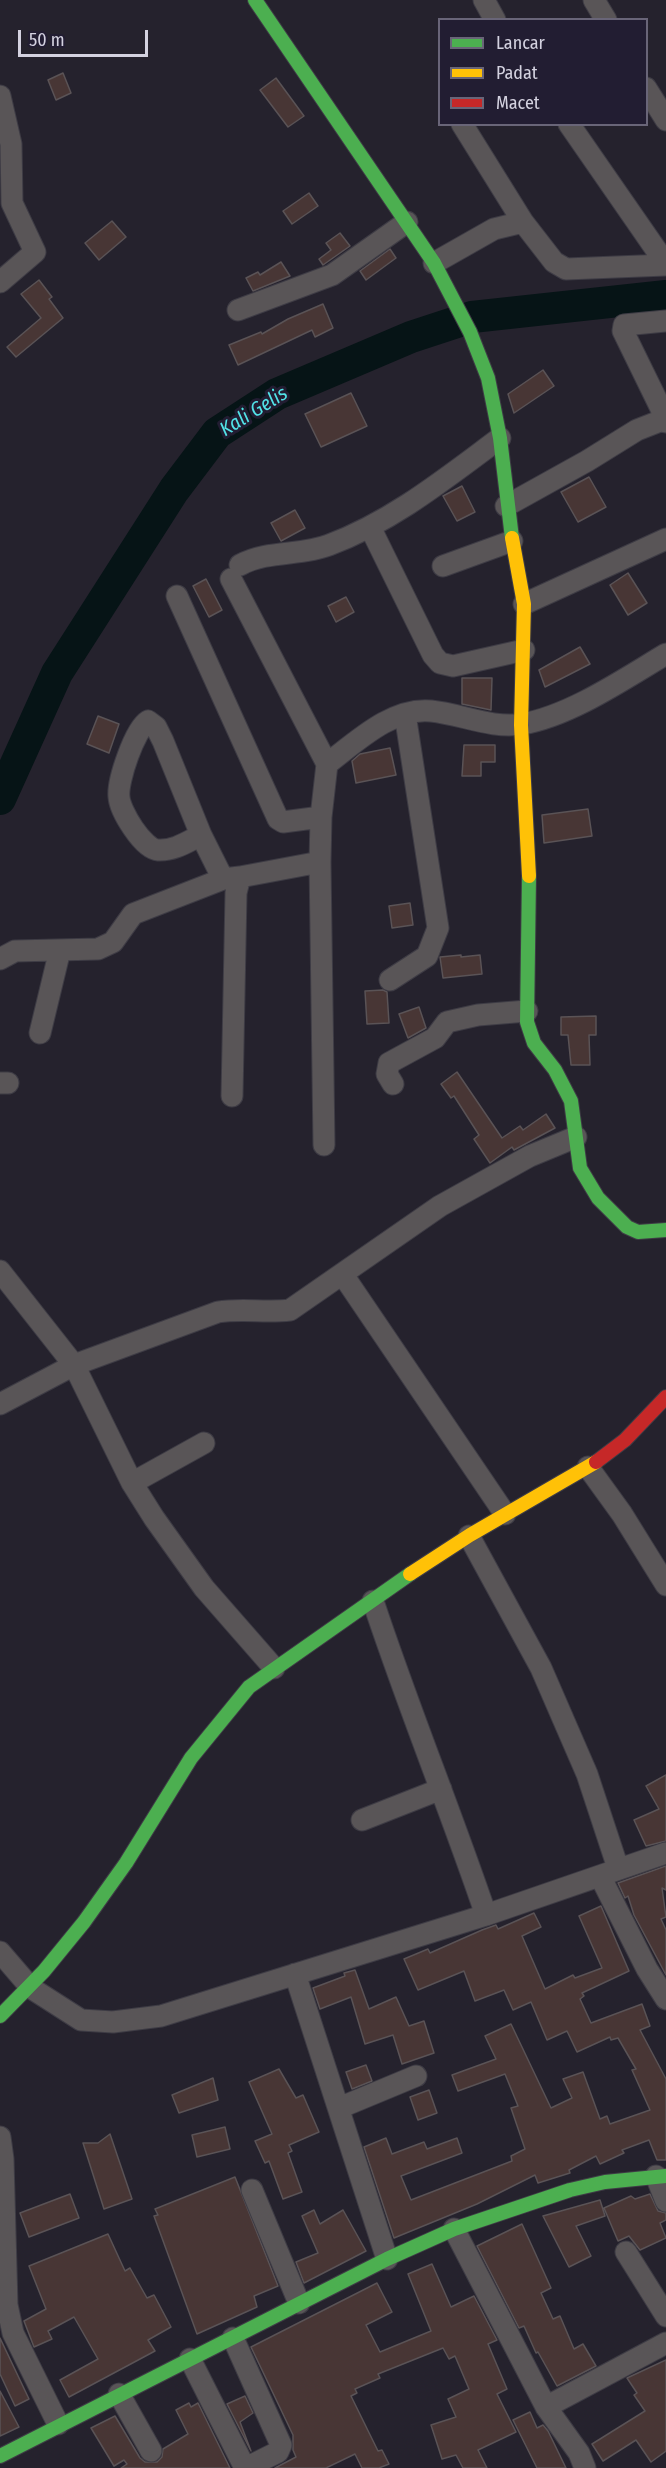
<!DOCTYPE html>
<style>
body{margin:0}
#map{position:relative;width:666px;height:2468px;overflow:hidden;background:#25222d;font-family:"Fira Sans Condensed",sans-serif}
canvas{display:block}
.legend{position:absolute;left:438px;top:18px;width:210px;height:108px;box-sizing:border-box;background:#221d32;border:2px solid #696578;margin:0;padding:8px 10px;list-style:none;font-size:18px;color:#d4d2e0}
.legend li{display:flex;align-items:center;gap:12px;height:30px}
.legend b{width:30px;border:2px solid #696578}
.scale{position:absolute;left:18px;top:30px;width:130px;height:27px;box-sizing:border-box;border:3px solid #d4d2e0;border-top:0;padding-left:8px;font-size:18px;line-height:21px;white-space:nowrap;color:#d4d2e0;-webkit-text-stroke:4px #221d32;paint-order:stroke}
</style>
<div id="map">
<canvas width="666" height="2468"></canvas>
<ul class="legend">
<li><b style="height:8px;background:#4caf50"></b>Lancar</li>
<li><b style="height:8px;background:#ffc107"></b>Padat</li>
<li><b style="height:8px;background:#c62828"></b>Macet</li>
</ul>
<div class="scale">50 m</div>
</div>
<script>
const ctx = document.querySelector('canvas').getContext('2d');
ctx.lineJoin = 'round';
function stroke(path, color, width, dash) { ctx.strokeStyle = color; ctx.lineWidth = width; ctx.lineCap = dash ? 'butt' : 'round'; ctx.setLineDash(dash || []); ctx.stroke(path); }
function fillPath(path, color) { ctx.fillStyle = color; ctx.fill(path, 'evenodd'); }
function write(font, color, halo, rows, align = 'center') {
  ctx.font = font + ' "Fira Sans Condensed",sans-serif'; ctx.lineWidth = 6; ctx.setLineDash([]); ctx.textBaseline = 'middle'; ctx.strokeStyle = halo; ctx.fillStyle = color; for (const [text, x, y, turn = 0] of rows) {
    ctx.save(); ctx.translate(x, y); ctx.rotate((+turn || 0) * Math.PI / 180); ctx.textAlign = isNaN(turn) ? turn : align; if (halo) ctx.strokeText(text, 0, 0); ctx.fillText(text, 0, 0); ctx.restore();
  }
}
stroke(new Path2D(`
 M0,799L57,673L174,490L217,433L277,394L411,337L472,317L666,296`), '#061416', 32);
const building = new Path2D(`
 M63,73L71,93L56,100L48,80Z
 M276,78L304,116L288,127L260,90Z
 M309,193L318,206L292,224L283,211Z
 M112,221L126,237L99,260L85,243Z
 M340,233L350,246L323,265L319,259L331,250L326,243Z
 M390,249L396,258L366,280L360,271Z
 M281,262L290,276L253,291L246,278L258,272L260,275Z
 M39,280L52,297L49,299L63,318L16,357L7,347L41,318L21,294Z
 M323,304L333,328L315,337L312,330L238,365L229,345L261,332L262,334L288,319Z
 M543,370L554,386L514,413L508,394Z
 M351,393L367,426L321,447L305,414Z
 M589,477L606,507L578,522L561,492Z
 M462,486L475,512L457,521L443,496Z
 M295,510L305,528L281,541L271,523Z
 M628,573L647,603L628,615L610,585Z
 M206,579L222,610L209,617L193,586Z
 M346,597L354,612L336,622L328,606Z
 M580,647L590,664L545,687L539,670Z
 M462,678H492L491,710L462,704Z
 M98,716L119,724L109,753L87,744Z
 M464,745H495V762H481V776H462Z
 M390,748L396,775L356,783L352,761L360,754Z
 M588,809L592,836L544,843L542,815Z
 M410,903L413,925L392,928L389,906Z
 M461,955V957L480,955L482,974L443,978L440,957Z
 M383,990L387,992L389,1023L367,1024L365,991Z
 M419,1007L426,1028L408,1038L399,1014Z
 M596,1016V1035H589L590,1065H571L568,1035H561V1017Z
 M457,1072L502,1138L520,1126L523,1130L546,1114L555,1128L514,1150L512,1147L490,1163L474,1139L479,1135L454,1096L451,1098L441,1084Z
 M666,1775V1841L646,1846L634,1820L659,1809L646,1786Z
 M666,1866V1890L662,1888L666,1917L661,1919L666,1930V1975L634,1915L628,1896L625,1898L618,1883Z
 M601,1906L629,1971L582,1993L584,1996L580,1999L591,2023L642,2004L650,2026L640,2030L666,2079V2160H657L649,2140L622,2150L624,2153L600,2164L596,2156L569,2170L570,2173L538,2183L535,2175L477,2204L394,2238L364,2147L386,2138L392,2154L424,2142L427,2149L457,2138L462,2153L401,2176L411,2200L512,2161L511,2156L525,2149L511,2108L518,2106L505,2074L458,2091L452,2075L496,2059L485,2036L511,2024L551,2108L572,2098L563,2079L583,2072L600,2119L607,2116L610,2124L650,2110L632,2070L636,2069L618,2038L611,2040L610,2037L577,2052L567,2031L547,2040L531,2002L513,2010L504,1990L475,2001L464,1971L418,1990L404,1959L428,1949L430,1953L482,1930L496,1925L498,1929L534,1913L541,1927L522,1936L545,1989L573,1975L575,1978L602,1968L579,1916Z
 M355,1970L369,2009L396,1997L409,2026L424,2021L434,2053L402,2064L393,2035L365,2044L351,1997L320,2009L313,1988L345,1976L344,1973Z
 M366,2065L372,2081L352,2089L346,2072Z
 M279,2069L296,2098L303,2095L319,2132L289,2145L292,2151L288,2153L302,2192L283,2199L269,2161L265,2163L255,2141L272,2134L249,2082Z
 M213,2078L218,2100L179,2113L172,2095Z
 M429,2090L437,2113L418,2120L410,2097Z
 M225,2127L230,2149L197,2157L192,2135Z
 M110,2134L132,2199L104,2209L83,2143H98Z
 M235,2177L278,2286L254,2296L257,2307L197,2334L154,2216L158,2215L155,2209Z
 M70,2194L79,2218L29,2237L20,2213Z
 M650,2194L658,2211L666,2213V2220L660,2223L666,2238L640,2250L629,2236L618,2241L604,2208L631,2196L635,2199Z
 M600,2200L605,2216L576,2226L591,2256L569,2267L543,2216Z
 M314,2210L320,2224L343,2210L366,2251L304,2283L296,2262L318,2253L302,2216Z
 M522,2224L551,2288L541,2293L553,2319L560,2316L574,2349L583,2344L596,2366L557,2386L538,2352L536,2353L524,2326L519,2328L477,2246Z
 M108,2234L125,2271L130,2268L147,2298L154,2295L171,2327L148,2340L155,2351L69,2397L60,2380L98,2359L74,2317L48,2331L52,2339L34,2347L24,2321L46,2309L29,2266Z
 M432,2264L451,2307L474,2296L497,2340L488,2344L507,2389L497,2394L516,2432L478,2450L487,2468H463L456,2455L442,2459L431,2425L456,2417L448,2399L469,2389L455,2356L449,2359L443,2348L378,2374L380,2378L355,2389L357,2393L351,2396L378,2451L382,2450L389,2464L379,2468H362L355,2454L326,2468H275L296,2457L293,2450V2435L251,2347L377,2283L392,2312L366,2325L380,2352L431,2331L408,2274Z
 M0,2338L29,2399L15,2406L0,2374Z
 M666,2360V2451L651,2462L636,2440L603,2461L592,2444L645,2411L634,2395L637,2393L627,2378Z
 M0,2391L19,2427L0,2436Z
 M245,2396L253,2413L240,2422L251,2451L227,2404Z
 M189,2403L191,2407L198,2403L230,2468H121L127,2464L124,2460L114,2466L91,2428L115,2416L140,2458L145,2462H157L162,2457L163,2449L188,2434L176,2410Z
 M530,2412L537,2428L543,2425L548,2431L566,2468H537L513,2420Z`);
fillPath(building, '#483635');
stroke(building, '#5a5356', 1.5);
const street = new Path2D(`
 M484,0L495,20
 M594,0L606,20
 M646,88L666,120
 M0,96L11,144L12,203L35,252L0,282
 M462,124L523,222
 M569,124L666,264
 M434,263L494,229L523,222L554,262L566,269L666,265
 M238,310L332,275L407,222
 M666,321L624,325L623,331L666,419
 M506,506L587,461L637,430L660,421L666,422
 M370,527L433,655L440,663L453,666L524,650
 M240,565C268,550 301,556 329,545C393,521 446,478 500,438
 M443,566L512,541
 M231,579L327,764
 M177,596L278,819L283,822L321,817
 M524,604L666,539
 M201,835L163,741L156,727L148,721C135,729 117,781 119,797C120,811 143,849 158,850C174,851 187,842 201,835L223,879
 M320,862L321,817L327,764C356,742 392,707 431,711C461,714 492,729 522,724C570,716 624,679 666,654
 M240,877L320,862L324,1145
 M0,959L15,951L98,949L113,942L133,914L223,879L240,877L236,893L232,1096
 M390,980L427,956L438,928L405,714
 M40,1033L60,950
 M0,1083H8
 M393,1084L387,1074L389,1063L435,1038L447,1022L478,1015L527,1011
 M0,1271L74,1365L132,1483L154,1518L204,1588L274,1668
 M343,1275L505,1514
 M0,1404L74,1365L218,1312C242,1308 265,1313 290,1310L440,1206L530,1156L576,1137
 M588,1467L622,1514L666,1585
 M132,1483L204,1443
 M469,1536L541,1668L587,1774L618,1868
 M373,1601C408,1707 450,1809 486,1915
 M362,1820L441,1789
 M600,1876L647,1969L666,1999
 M0,1952L31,1988L81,2020L113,2022L161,2016L486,1915L666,1853
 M295,1974L387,2259
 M339,2108L416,2076
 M0,2137L3,2159L7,2305L13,2333L58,2424
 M656,2176L666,2201
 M252,2190L299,2303
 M454,2229L546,2407L579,2453L585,2468
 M626,2252L666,2316
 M233,2338L281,2445L278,2452L246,2468
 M190,2359L245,2468
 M119,2394L151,2451
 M546,2407L666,2343`);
const fast = new Path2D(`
 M255,0L434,263L470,332L488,378L500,438L512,538
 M529,876L527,1022L534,1043L555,1070L571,1101L580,1168L598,1198L627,1227L638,1232L666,1230
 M0,2016L44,1971L84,1922L126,1863L191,1758L249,1687L410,1574
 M0,2456L387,2259L454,2229L570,2190L605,2182L666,2176`);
const slow = new Path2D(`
 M512,538L524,604L521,725L529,876
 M410,1574L470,1535L596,1462`);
const jam = new Path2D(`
 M596,1462L625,1440L666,1397`);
stroke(street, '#3e3c45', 23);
stroke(fast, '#3e3c45', 16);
stroke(slow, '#3e3c45', 16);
stroke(jam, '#3e3c45', 16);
stroke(street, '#595557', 21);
stroke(fast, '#4caf50', 14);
stroke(slow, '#ffc107', 14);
stroke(jam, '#c62828', 14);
write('italic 20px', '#52e3e8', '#221d32', [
 ["Kali Gelis",254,412,-32]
]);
</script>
